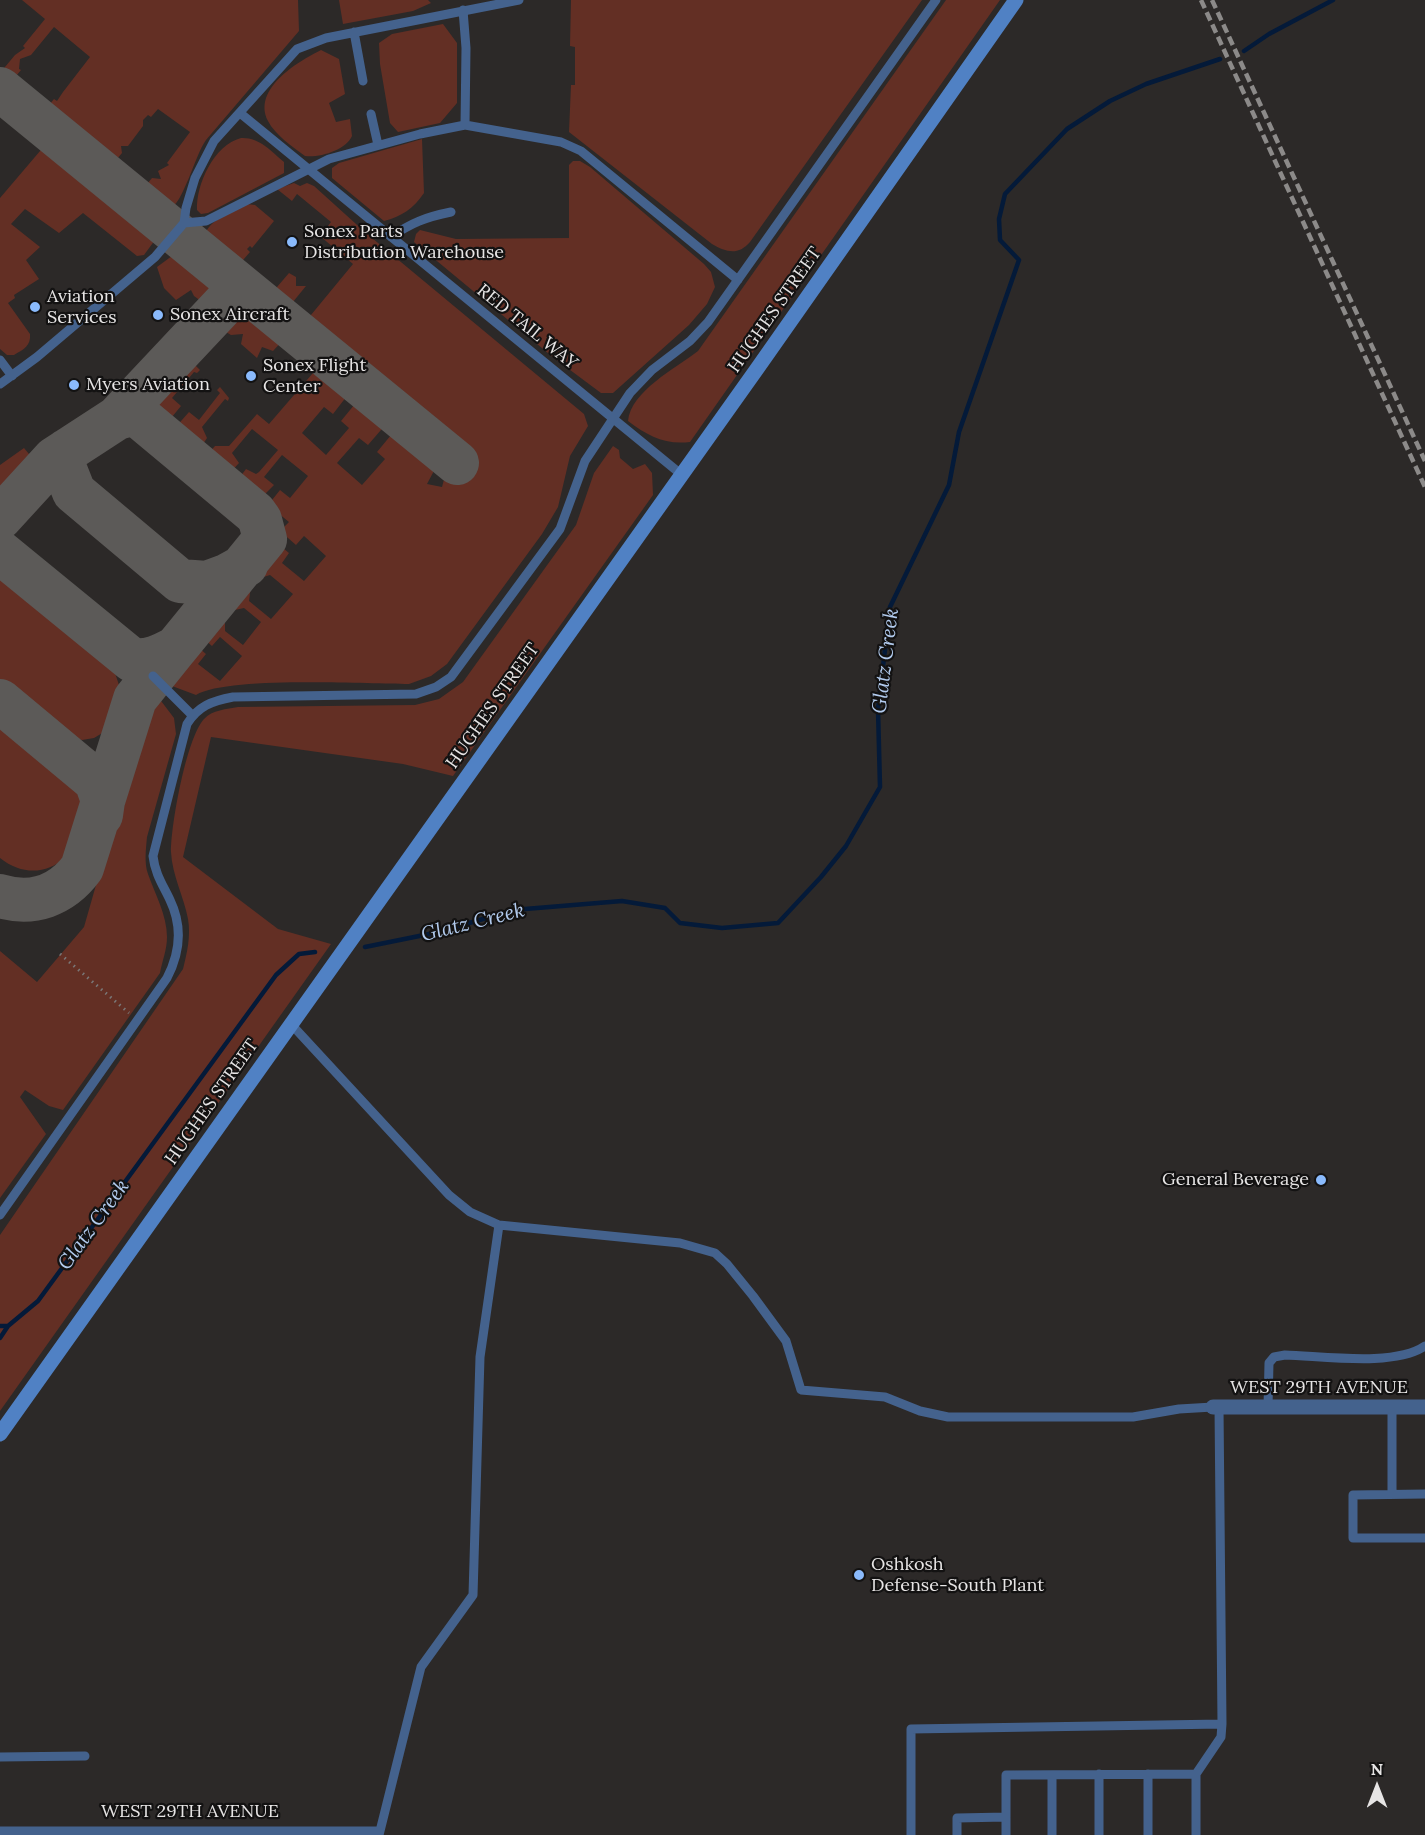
<!DOCTYPE html>
<style>
body{margin:0}
#map{position:relative;width:1425px;height:1835px;overflow:hidden;background:#2c2928;font-family:Lora,serif}
canvas{display:block}
.north{position:absolute;left:1347px;top:1757px;width:60px;height:60px;-webkit-text-stroke:4px #131212;paint-order:stroke;rotate:0deg;font-size:16px;font-weight:700;line-height:24px;text-align:center;color:#e7e5e5}
.north::after{content:'';display:block;margin:auto;width:21px;height:27px;background:#e7e5e5;clip-path:polygon(50% 0,100% 100%,50% 72%,0 100%)}
</style>
<div id="map">
<canvas width="1425" height="1835"></canvas>
<div class="north">N</div>
</div>
<script>
const ctx = document.querySelector('canvas').getContext('2d');
ctx.lineJoin = 'round';
function fillPath(path, color) { ctx.fillStyle = color; ctx.fill(path, 'evenodd'); }
function stroke(path, color, width, dash) { ctx.strokeStyle = color; ctx.lineWidth = width; ctx.lineCap = dash ? 'butt' : 'round'; ctx.setLineDash(dash || []); ctx.stroke(path); }
function write(font, color, halo, rows, align = 'center') {
  ctx.font = font + ' Lora,serif'; ctx.lineWidth = 4.5; ctx.setLineDash([]); ctx.textBaseline = 'middle'; ctx.strokeStyle = halo; ctx.fillStyle = color; for (const [text, x, y, turn = 0] of rows) {
    ctx.save(); ctx.translate(x, y); ctx.rotate((+turn || 0) * Math.PI / 180); ctx.textAlign = isNaN(turn) ? turn : align; if (halo) ctx.strokeText(text, 0, 0); ctx.fillText(text, 0, 0); ctx.restore();
  }
}
fillPath(new Path2D(`
 M22,0H298L299,31L206,140C195,155 183,205 169,209L142,190L152,178L161,179L158,171L169,165L167,163L190,132L158,109L151,117L148,115L143,120V126L128,146H121L122,153L112,165L45,110L54,99L57,101L63,92L90,57L54,27L31,55L20,59L19,69L21,70L11,82L0,73L15,55L25,48L23,46L45,19Z
 M339,0H428L431,3L413,11L343,24Z
 M571,0H922L750,242C738,256 726,252 712,244L569,132L571,85H575V47L570,46Z
 M946,0H1000L690,442C665,445 648,436 628,421C631,391 676,368 698,351Z
 M443,24L457,43V103L440,123L398,132L390,123L380,64L379,43L392,34Z
 M321,50L339,59L345,94L329,103L336,122L350,119L352,136C346,150 320,158 305,156C293,147 275,135 268,121C252,89 297,62 321,50Z
 M241,138C259,137 271,151 284,162V173L208,213L201,214L197,210C196,184 214,145 241,138Z
 M422,139L424,193C414,208 401,217 384,221L332,178V168L339,163Z
 M46,144L151,229L155,240L144,255L137,256L83,213L59,233L25,209L11,224L40,247L26,260L39,279L14,295L15,298L8,303L30,334C31,346 24,349 14,355H7L0,349V198Z
 M573,161H580L590,167L704,264L711,272L715,287L707,304L689,325L613,393H601L554,358L414,242L416,234L420,230L456,239L569,238V165Z
 M294,183L300,186L307,183L314,186L366,233L584,414L588,426L570,456L558,507L542,534L447,664L431,676L409,684C365,684 228,676 196,695L172,686L166,670L191,641L206,654L198,664L220,681L242,656L220,637L212,646L197,633L215,610L225,617V631L243,645L261,622L244,608L230,611L221,602L241,579L251,586L249,601L271,619L293,594L270,575L257,579L247,572L273,540L289,553L282,563L304,581L326,556L304,536L296,545L280,531L289,522L268,505L280,490L290,498L308,476L282,455L264,477L274,485L259,500L237,481L246,469L256,474L259,472L278,450L252,429L232,453L239,463L229,474L207,455L215,446H229L257,414L269,424L319,366L350,392L333,414L324,407L302,433L326,455L349,428L341,421L359,399L387,423L368,445L359,438L337,463L362,485L385,459L377,452L396,429L434,461L436,467L427,484L442,487L446,472L454,476L469,456L306,321L353,264L320,236L331,222L297,194L292,201L277,189Z
 M247,204L255,205L274,221L252,248L250,246L247,249L250,252L237,267L204,240C204,221 233,212 247,204Z
 M176,253L181,254L219,285V295L209,307L194,296L191,290L176,300L164,288L157,267Z
 M289,273L296,277V286H306L288,308L271,294Z
 M238,305L249,309L285,338L273,351L262,347L257,358L241,344L243,334L231,335L214,325L229,309Z
 M185,355L200,370L197,373L194,372L172,398L181,406L167,423L147,406L146,395Z
 M220,387L229,398L228,401L225,399L202,427L207,438L199,450L174,429L189,412L199,420L220,393L217,390Z
 M613,446L619,450L620,458L633,469L645,464L652,473L653,495L453,776L403,764L211,737L183,857L278,929L331,944L0,1411V1235L183,969C187,953 191,936 188,919C184,897 172,875 171,852C171,825 186,739 204,719C212,710 227,709 238,707L415,705L439,699L463,682L576,525L594,473Z
 M24,448L34,460L0,499V465Z
 M0,564L109,655L122,694L115,716L104,732L94,738L82,740L63,735L0,684Z
 M152,689L174,718L176,734L147,837C146,849 144,863 148,874C155,894 167,915 167,937C167,950 162,961 160,973L63,1110L49,1106L25,1090L20,1097L46,1134L0,1198V951L37,982L84,927Z
 M0,717C26,739 74,767 86,798C90,808 87,815 85,825C74,864 35,886 0,858Z`), '#632f24');
stroke(new Path2D(`
 M1244,51L1269,34L1333,0
 M365,947L439,932L513,910L622,901L665,908L680,923L722,928L778,923L821,877L846,846L880,787L878,709L890,607L949,485L959,432L1019,260L1000,240L999,219L1005,194L1067,129L1110,101L1146,84L1220,59
 M0,1326H8L38,1301L276,975L299,954L315,952
 M0,1338L8,1326`), '#041a39', 4.5);
stroke(new Path2D(`
 M0,89L457,463
 M117,418L226,302L232,295L229,277
 M66,451L63,464L74,492L180,581L207,583L226,576L246,565
 M0,518L54,459L117,418L135,413L255,513L260,520L265,539L176,648C161,656 149,662 132,660L0,552
 M0,701L96,781L103,801L101,815
 M0,896C33,906 62,895 82,868L135,699L176,648`), '#5c5a58', 44);
stroke(new Path2D(`
 M60,954L129,1013`), '#7a7777', 3, [1.5, 4.5]);
stroke(new Path2D(`
 M354,32L363,81
 M240,113L682,475
 M371,114L378,145
 M465,125L561,142L581,151L738,280
 M184,223L206,221L329,159L420,134L465,125L466,48L463,10
 M391,237C411,223 426,217 451,212
 M0,360L12,376
 M0,384L37,357L155,257L184,223L186,208L195,178L214,141L297,49L326,38L519,0
 M153,676L192,715
 M291,1024L449,1195L470,1212L499,1225L480,1357L473,1595L421,1667L379,1835
 M0,1215L167,978C180,953 183,927 170,900C163,885 155,874 153,856L187,724C198,706 212,701 233,697L416,694L436,687L451,677L560,529L585,461L630,393L652,370L690,341L708,322L936,0
 M499,1225L680,1243L715,1253L727,1264L753,1296L786,1341L801,1390L885,1397L920,1411L948,1417H1133L1179,1409L1213,1407
 M1268,1407L1269,1363L1274,1357L1285,1355C1323,1356 1395,1367 1425,1346
 M1392,1407V1494
 M1425,1494L1353,1495V1538H1425
 M0,1757L85,1756
 M1148,1774V1835
 M1196,1774L1221,1737L1222,1724L1219,1407
 M0,1831H379
 M911,1835V1729L1222,1724
 M957,1835V1818L1006,1817
 M1006,1835V1775L1196,1774V1835
 M1052,1835V1775
 M1099,1835V1774`), '#44628d', 9);
stroke(new Path2D(`
 M1213,1407H1425`), '#44628d', 15);
stroke(new Path2D(`
 M0,1434L759,366L1016,0`), '#5081c4', 15);
stroke(new Path2D(`
 M1201,0L1425,487
 M1212,0L1425,461`), '#8c8a89', 4.5, [9, 4.5]);
for (const [x, y, r, color] of [
 [292,242,6,"#8abafc"],
 [35,307,6,"#8abafc"],
 [158,315,6,"#8abafc"],
 [251,376,6,"#8abafc"],
 [74,385,6,"#8abafc"],
 [1321,1180,6,"#8abafc"],
 [859,1575,6,"#8abafc"]
]) { const dot = new Path2D(); dot.arc(x, y, r, 0, 2 * Math.PI); ctx.fillStyle = color; ctx.fill(dot); stroke(dot, '#131212', 2); }
write('18px', '#e7e5e5', '#131212', [
 ["Sonex Parts",304,232],
 ["Distribution Warehouse",304,253],
 ["Aviation",47,297],
 ["Services",47,318],
 ["Sonex Aircraft",170,315],
 ["Sonex Flight",263,366],
 ["Center",263,387],
 ["Myers Aviation",86,385],
 ["General Beverage",1309,1180,"right"],
 ["Oshkosh",871,1565],
 ["Defense-South Plant",871,1586]
], 'left');
write('18px', '#e7e5e5', '#131212', [
 ["HUGHES STREET",775,310,-55],
 ["RED TAIL WAY",527,327,39],
 ["HUGHES STREET",493,706,-55],
 ["HUGHES STREET",212,1102,-55],
 ["WEST 29TH AVENUE",1319,1388],
 ["WEST 29TH AVENUE",190,1812]
]);
write('italic 20px', '#b2cbee', '#131212', [
 ["Glatz Creek",886,661,-83],
 ["Glatz Creek",473,923,-14],
 ["Glatz Creek",94,1225,-54]
]);
</script>
